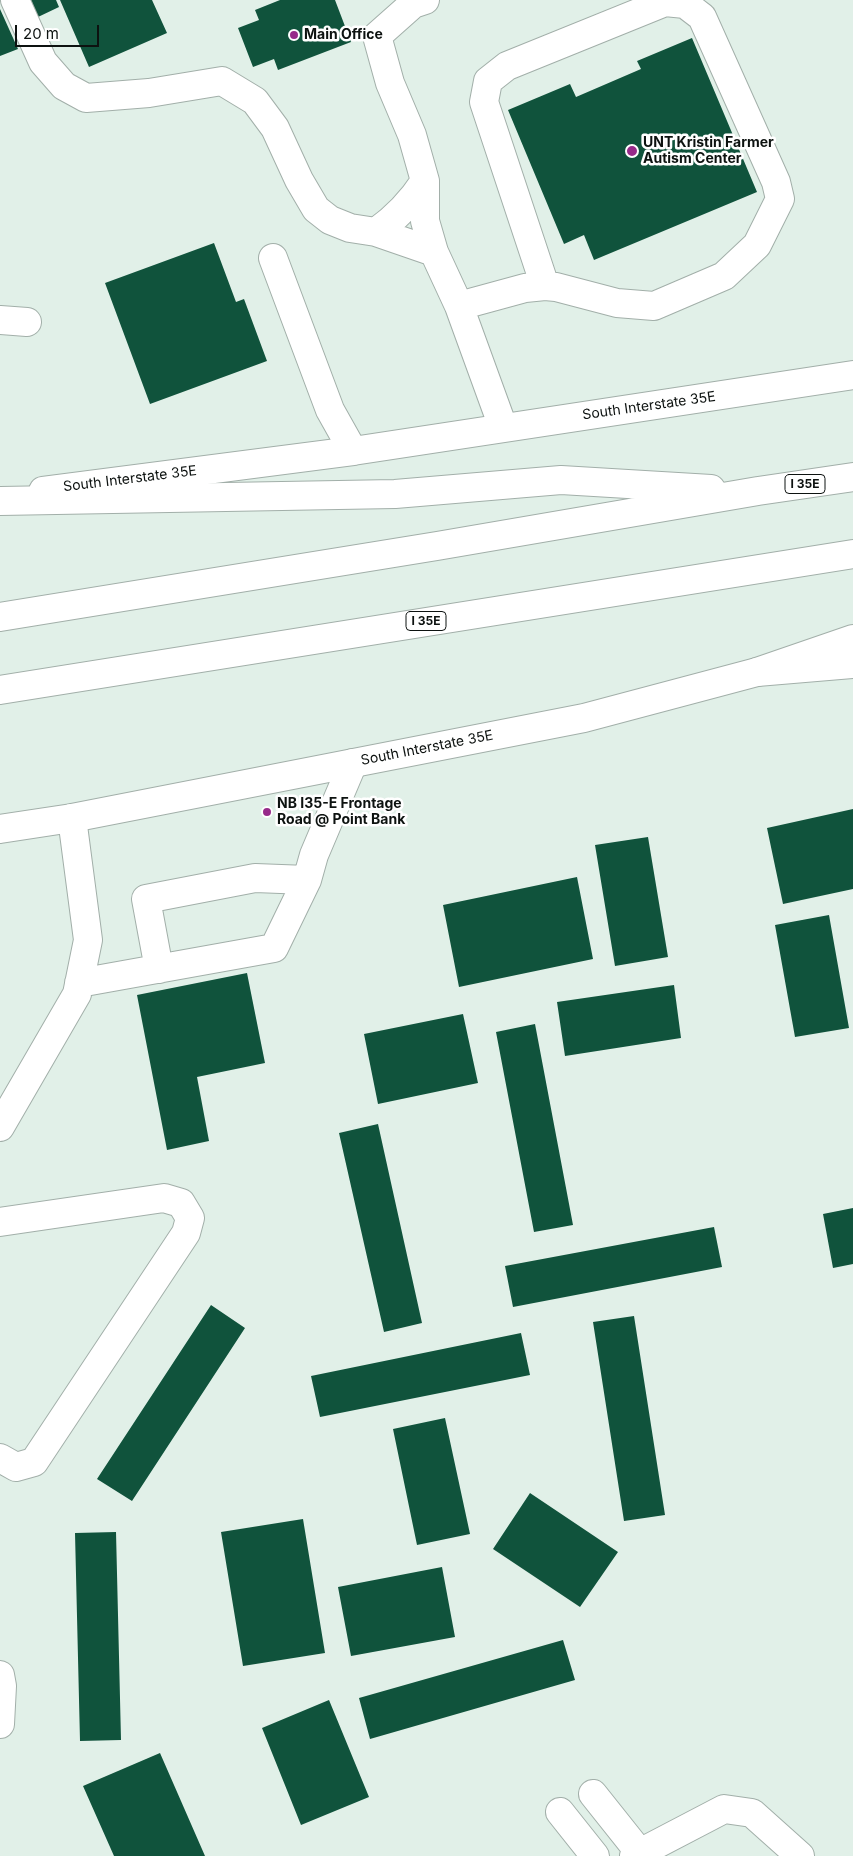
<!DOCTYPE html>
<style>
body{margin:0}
#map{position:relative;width:853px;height:1856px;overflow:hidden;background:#e1f0e8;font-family:Inter,sans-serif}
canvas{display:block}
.scale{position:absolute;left:15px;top:25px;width:84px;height:22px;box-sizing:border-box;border:2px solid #0d1210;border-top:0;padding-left:6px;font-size:15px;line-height:18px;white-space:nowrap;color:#0d1210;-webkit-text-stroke:4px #fff;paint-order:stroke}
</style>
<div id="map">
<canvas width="853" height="1856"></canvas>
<div class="scale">20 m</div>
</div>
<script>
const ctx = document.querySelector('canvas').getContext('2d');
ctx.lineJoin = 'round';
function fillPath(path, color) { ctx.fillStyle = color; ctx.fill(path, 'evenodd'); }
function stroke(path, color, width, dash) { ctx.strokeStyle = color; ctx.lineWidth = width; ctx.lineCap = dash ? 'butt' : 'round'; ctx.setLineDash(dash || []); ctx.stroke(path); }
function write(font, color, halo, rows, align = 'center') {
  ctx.font = font + ' Inter,sans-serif'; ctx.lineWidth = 5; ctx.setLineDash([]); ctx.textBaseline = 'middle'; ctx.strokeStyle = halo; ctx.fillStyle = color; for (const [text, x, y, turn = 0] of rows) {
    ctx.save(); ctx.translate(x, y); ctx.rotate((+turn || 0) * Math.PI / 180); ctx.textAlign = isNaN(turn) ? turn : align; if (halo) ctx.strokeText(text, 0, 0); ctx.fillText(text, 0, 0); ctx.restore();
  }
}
fillPath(new Path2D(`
 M31,0H56L59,7L38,17Z
 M60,0H152L167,33L89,67Z
 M280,0H335L351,42L278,70L274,59L253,67L238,28L259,20L255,10Z
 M0,9L18,49L0,56Z
 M692,38L757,192L594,260L584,235L564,244L508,110L570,84L576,97L641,69L637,61Z
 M214,243L236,302L244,299L267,361L150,404L105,283Z
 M853,809V889L783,904L767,828Z
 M648,837L668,957L615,966L595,845Z
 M577,877L593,959L459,987L443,905Z
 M829,915L849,1028L795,1037L775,925Z
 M247,973L265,1063L197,1077L209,1141L167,1150L137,995Z
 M674,985L681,1038L565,1056L557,1002Z
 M463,1014L478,1083L378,1104L364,1034Z
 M535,1024L573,1225L534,1232L496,1032Z
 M378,1124L422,1323L384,1332L339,1133Z
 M853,1208V1264L833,1268L823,1214Z
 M714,1227L722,1267L513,1307L505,1266Z
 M211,1305L245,1328L132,1501L97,1479Z
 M634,1316L665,1515L624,1521L593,1322Z
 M521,1333L530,1375L320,1417L311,1376Z
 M445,1418L470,1534L417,1545L393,1429Z
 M530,1493L618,1552L580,1607L493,1549Z
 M303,1519L325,1653L243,1666L221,1532Z
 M116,1532L121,1740L80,1741L75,1533Z
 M442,1567L455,1637L351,1656L338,1587Z
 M563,1640L575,1680L370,1739L359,1698Z
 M329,1700L369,1797L301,1825L262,1728Z
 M160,1753L205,1856H114L83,1786Z`), '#10533c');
const minor = new Path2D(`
 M15,0L43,62L64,86L86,98L149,93L222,81L255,101L275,128L299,180L316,209L330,220L350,228L376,232L434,252
 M425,0L413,4L377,36L390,83L412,135L425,181V221L434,252L459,306L503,427
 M376,232C396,218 412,201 425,181
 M273,258L330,410L353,451
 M459,306L525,288L545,286L556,287L617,303L654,306L724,276L757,245L780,199L776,182L702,17L685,4L665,2L507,66L488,81L484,102L545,286
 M0,320L27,322
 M159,969L146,899L255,878L307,880
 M79,983L274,948L307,880L314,855L353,763
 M0,1127L77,994L88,940L72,818
 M0,1222L164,1198L181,1203L190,1218L186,1233L34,1462L16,1467L0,1458
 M0,1675L2,1686L0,1724
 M593,1794L640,1853
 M560,1812L595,1856
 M634,1856L724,1809L752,1813L800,1856`);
const major = new Path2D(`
 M43,491L353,451L853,375
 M0,829L72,818L584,718L757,672L853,664`);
const highway = new Path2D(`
 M0,501L395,494L561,480L711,489
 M0,617L437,546L758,491L853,477
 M757,672L853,639
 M0,690L853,554`);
stroke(minor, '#a2afa9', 30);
stroke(major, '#a2afa9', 30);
stroke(highway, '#a2afa9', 30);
stroke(minor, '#fff', 28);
stroke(major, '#fff', 28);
stroke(highway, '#fff', 28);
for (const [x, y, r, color] of [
 [294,35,5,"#972a8a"],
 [632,151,6,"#972a8a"],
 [267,812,5,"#972a8a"]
]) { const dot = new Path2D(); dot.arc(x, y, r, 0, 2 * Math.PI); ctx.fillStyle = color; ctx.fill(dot); stroke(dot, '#fff', 2); }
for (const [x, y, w] of [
 [805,484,40],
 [426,621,40]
]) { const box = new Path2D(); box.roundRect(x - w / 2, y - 9.5, w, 19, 4); ctx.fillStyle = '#fff'; ctx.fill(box); stroke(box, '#0d1210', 1); }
write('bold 12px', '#0d1210', null, [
 ["I 35E",805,484],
 ["I 35E",426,621]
]);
write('bold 14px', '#0d1210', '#fff', [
 ["Main Office",304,35],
 ["UNT Kristin Farmer",643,143],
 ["Autism Center",643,159],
 ["NB I35-E Frontage",277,804],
 ["Road @ Point Bank",277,820]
], 'left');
write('14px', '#0d1210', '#fff', [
 ["South Interstate 35E",649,406,-8],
 ["South Interstate 35E",130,479,-7],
 ["South Interstate 35E",427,748,-11]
]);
</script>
